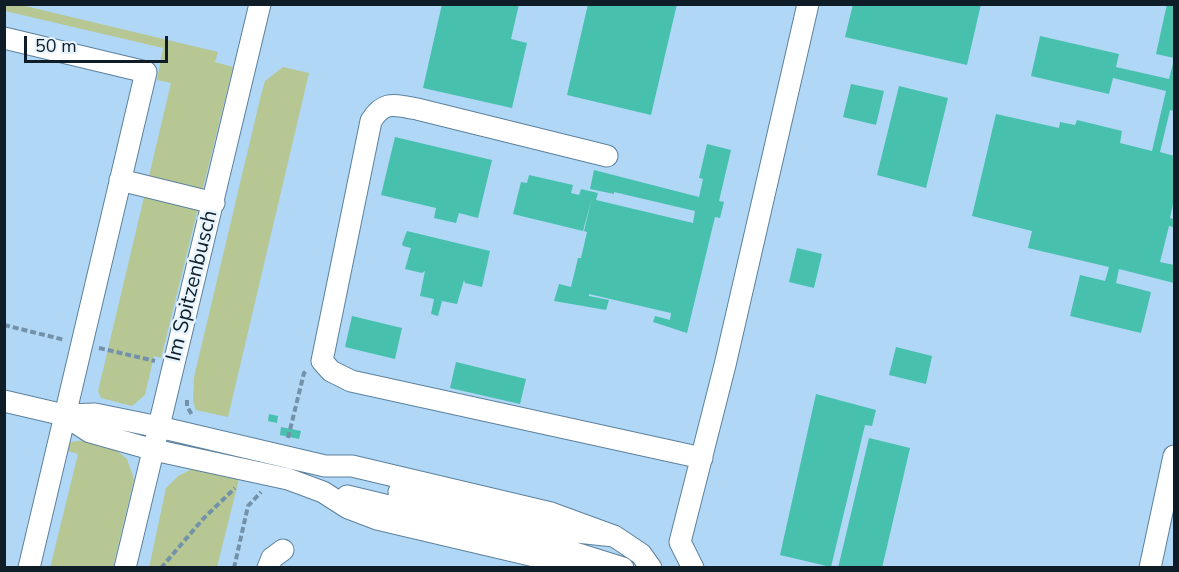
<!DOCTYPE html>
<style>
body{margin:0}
#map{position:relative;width:1179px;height:572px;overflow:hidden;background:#b0d7f5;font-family:"Nunito Sans",sans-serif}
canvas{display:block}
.frame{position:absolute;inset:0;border:6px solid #0e1d28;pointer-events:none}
.scale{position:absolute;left:24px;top:36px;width:144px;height:27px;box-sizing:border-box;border:3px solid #0e1d28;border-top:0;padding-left:8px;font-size:18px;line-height:21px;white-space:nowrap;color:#0e1d28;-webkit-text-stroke:4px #e8f4fd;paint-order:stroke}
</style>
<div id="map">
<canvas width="1179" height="572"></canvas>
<div class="frame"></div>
<div class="scale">50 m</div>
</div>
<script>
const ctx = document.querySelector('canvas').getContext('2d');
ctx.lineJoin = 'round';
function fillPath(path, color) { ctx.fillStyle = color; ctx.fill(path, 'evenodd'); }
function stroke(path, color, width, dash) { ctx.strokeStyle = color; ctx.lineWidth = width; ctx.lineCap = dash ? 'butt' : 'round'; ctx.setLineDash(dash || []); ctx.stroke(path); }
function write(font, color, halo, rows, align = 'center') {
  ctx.font = font + ' "Nunito Sans",sans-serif'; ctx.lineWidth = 5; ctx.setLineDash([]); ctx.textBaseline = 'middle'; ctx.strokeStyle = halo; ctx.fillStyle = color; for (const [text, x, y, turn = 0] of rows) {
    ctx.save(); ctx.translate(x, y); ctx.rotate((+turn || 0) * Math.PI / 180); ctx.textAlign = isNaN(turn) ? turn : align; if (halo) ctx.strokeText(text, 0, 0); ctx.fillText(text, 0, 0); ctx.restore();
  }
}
fillPath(new Path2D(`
 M5,5H21L218,52L215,62L233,67L161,358L154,356L145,395L132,406L101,398L98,391L171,83L157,80L163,48L5,11Z
 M283,67L309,73L228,417L196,410L193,402L194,377L261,95L265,81Z
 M88,440L111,446L127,459L134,479L113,567L50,568L78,454L68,451L70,442Z
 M205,468L240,475L217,567L149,568L166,488L178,476L192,469Z`), '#b7c793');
fillPath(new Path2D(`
 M442,4H519L511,39L527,43L512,108L423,88Z
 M588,4H677L651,115L567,95Z
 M853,4H981L967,65L845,37Z
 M1167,4H1174V58L1156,54Z
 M1040,36L1119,54L1116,67L1169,79L1174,59V111L1170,110L1160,152L1174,156V200L1170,218L1174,219V221L1173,227L1169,226L1160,262L1174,265V283L1119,269L1116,283L1151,292L1141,333L1070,316L1080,275L1105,281L1109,267L1028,248L1032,231L972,216L996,114L1059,128L1060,122L1075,125L1077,120L1122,131L1120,143L1152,151L1166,91L1113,78L1109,94L1031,76Z
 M851,84L884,91L876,125L843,117Z
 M899,86L948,98L926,188L877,175Z
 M395,137L492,160L478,218L459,213L456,223L434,218L436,208L381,195Z
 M707,144L731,150L719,201L724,202L720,218L715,217L687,333L653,322L655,316L670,320L671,313L589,294V296L609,300L606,310L554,301L559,284L571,287L578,258H581L587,232L584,231L592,198L583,231L513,214L521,182L527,183L529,175L573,185L571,193L579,195L581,189L598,193L596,200L693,223L695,211L614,192V194L590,189L594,170L699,197L703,179L699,178Z
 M407,231L490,251L482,287L465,283L464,280L457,304L442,301L438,316L431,314L434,299L420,296L425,271L422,273L405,269L411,248L403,246L402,244Z
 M797,248L822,254L814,288L789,282Z
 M352,316L402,328L395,359L345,347Z
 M896,347L932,356L926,384L889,375Z
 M456,362L526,379L520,404L450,388Z
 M816,394L876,410L872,426L865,425L831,567L780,555Z
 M269,414L278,416L277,423L268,421Z
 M281,427L301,431L299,439L280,435Z
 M869,438L910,448L882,568H838Z`), '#47c0ae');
const minor = new Path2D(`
 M4,38L146,72L29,568
 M607,156L417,109C394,105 384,100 371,121L322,361L331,371L351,381L702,458
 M120,180L214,203
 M4,401L64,415L95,414L159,427L325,466H352L551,513L614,536
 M64,415L90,432L154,450L288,479L323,492L348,508L377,519L543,558L594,560
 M399,492L549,529L614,536L641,554L651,568
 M347,496L543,543L623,568
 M125,568L260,4
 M268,568L272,558L283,550
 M693,568L680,542L725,365L808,4
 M1150,568L1174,456`);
stroke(minor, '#5c819d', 23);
stroke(new Path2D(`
 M4,325L65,340
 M99,348L155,361
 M187,400V406L192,415
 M288,438L304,373L306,371
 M161,568L203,519L235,488
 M234,568L248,506L261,492`), '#7391a8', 4, [6, 3]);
stroke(minor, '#fff', 21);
write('21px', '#0e1d28', '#e8f4fd', [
 ["Im Spitzenbusch",193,286,-76]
]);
</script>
